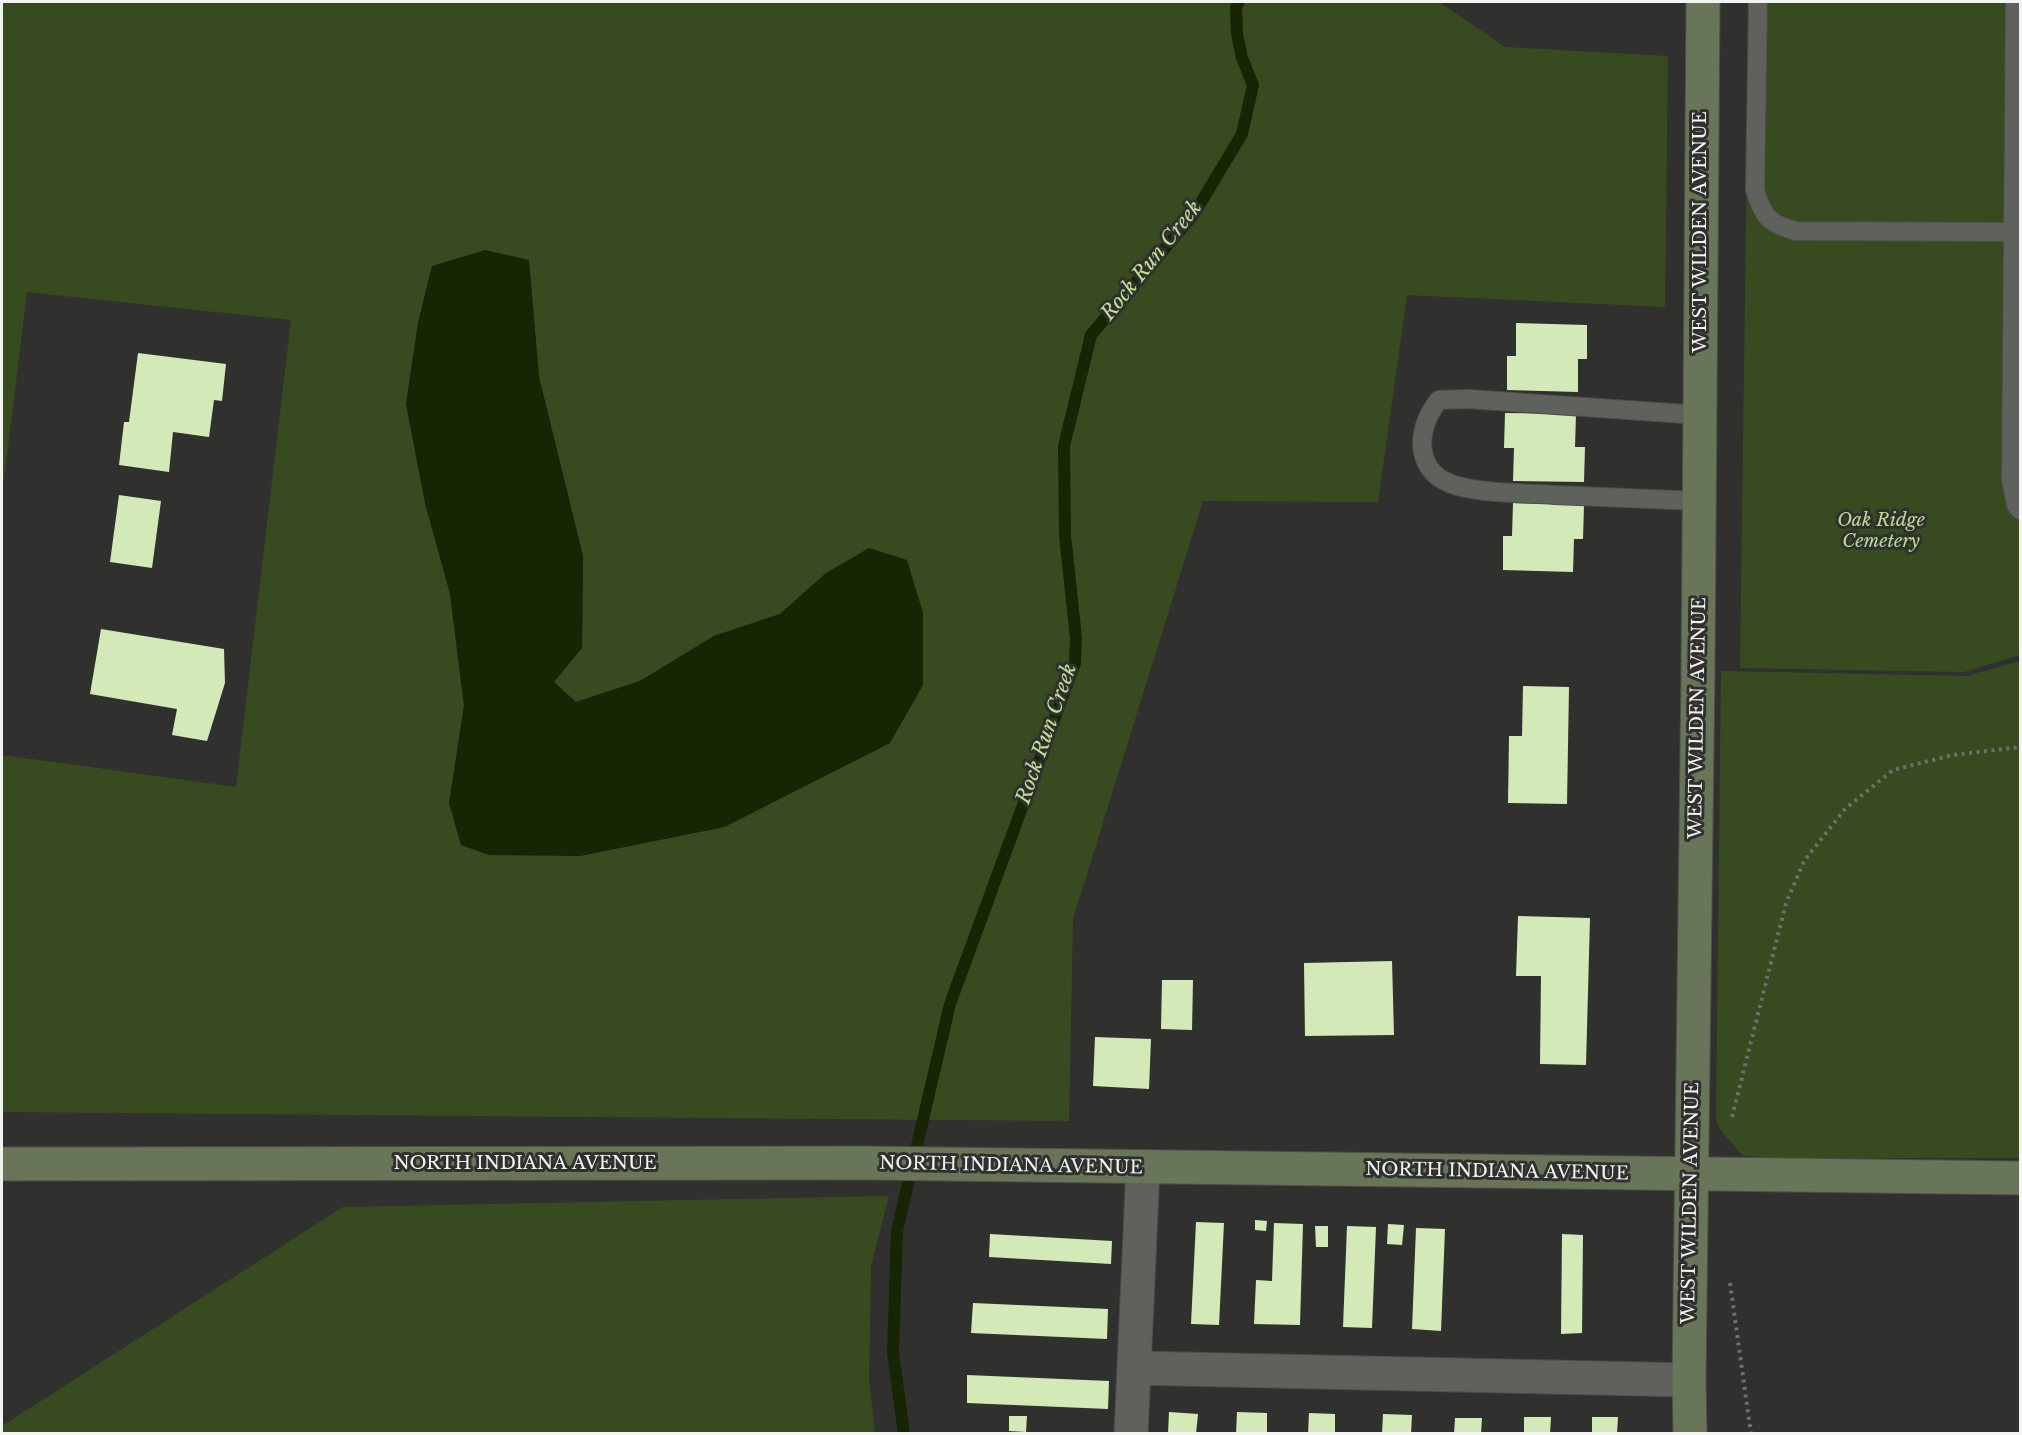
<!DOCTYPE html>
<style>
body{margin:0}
#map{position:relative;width:2022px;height:1435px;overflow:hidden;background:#30312e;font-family:"Libre Baskerville",serif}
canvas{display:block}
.frame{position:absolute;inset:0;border:3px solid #f3f4f2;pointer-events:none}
</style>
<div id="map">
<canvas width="2022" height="1435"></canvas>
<div class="frame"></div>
</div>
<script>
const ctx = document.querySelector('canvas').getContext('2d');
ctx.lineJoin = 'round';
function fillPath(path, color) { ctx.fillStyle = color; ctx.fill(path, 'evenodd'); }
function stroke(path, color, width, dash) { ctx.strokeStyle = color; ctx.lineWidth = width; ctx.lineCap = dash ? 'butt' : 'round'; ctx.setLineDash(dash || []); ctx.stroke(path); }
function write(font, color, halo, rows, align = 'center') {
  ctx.font = font + ' "Libre Baskerville",serif'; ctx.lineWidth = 6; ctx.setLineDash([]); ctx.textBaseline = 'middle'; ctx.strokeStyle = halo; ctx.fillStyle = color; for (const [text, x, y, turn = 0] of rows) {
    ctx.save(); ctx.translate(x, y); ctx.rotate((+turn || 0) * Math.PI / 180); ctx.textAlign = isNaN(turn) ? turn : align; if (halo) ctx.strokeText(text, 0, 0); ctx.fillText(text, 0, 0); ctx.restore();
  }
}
fillPath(new Path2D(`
 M2,2H1439L1505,47L1668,56L1665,307L1407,295L1378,502L1203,501L1073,919L1069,1121L2,1112V755L236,787L291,320L27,292L2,496ZM529,260L539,377L583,556L582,648L553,682L575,702L640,681L714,636L780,614L826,573L890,743L725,827L580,856L449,803L464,706L450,594L425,503L406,404L418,323L432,266Z
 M1749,2H2020V655L1964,672L1740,668Z
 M2020,661V1158H1762L1742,1155L1719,1128L1716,1119L1721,671L1967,676Z
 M889,1196L871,1266L869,1381L875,1433H2V1426L343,1207Z`), '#384a20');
fillPath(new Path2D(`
 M485,250L529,260L539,377L583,556L582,648L554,682L576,702L640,681L714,636L780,614L826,573L869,548L907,560L923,613V685L890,743L724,827L580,856L489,855L461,845L449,803L464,706L450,594L425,503L406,404L418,323L432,266Z`), '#182504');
stroke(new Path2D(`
 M904,1434L893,1353L897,1231L950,1004L1075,663L1076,638L1065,535L1064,446L1091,335L1194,214L1242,134L1253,85L1242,58L1237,34L1236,7L1239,2`), '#182504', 12);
fillPath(new Path2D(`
 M1516,323L1587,325V359H1578V392L1507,390V356H1516Z
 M138,353L226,364L222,401L214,400L209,437L173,432L169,472L119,465L124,422H129Z
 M1505,413L1576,414L1575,447H1585L1584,482L1513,481L1514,448H1504Z
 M119,495L161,501L152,568L110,562Z
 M1513,503L1584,505L1583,539H1574L1573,572L1503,570V536H1512Z
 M101,629L224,649L225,683L207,741L172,735L177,709L90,694Z
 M1523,686L1569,687L1567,804L1508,803L1509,736H1522Z
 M1518,916L1590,918L1586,1065L1540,1064L1541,976H1516Z
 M1392,961L1394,1035L1305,1036L1304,963Z
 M1162,980H1193L1192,1030L1161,1029Z
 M1095,1037L1151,1039L1149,1089L1093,1086Z
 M1255,1220L1267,1221L1266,1231L1255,1230Z
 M1196,1222L1224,1223L1219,1325L1191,1324Z
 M1274,1223L1303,1224L1300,1325L1254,1324L1256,1280L1272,1281Z
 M1388,1224L1404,1225L1402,1245L1387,1244Z
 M1315,1226H1328V1247H1316Z
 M1347,1226L1376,1227L1372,1328L1343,1327Z
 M1416,1228L1445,1229L1441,1331L1412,1329Z
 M990,1234L1112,1241L1111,1264L989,1257Z
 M1562,1234L1583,1235L1582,1333L1561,1334Z
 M973,1303L1108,1309L1107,1339L971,1333Z
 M967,1375L1109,1381L1108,1409L967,1403Z
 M1169,1412L1198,1414L1196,1434H1168Z
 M1237,1412L1267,1413V1434H1236Z
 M1309,1413L1335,1414V1434H1308Z
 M1383,1414L1412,1415L1411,1434H1382Z
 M1009,1416H1027L1026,1432L1009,1431Z
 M1524,1417H1551L1550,1434H1524Z
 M1592,1417H1618L1617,1434H1592Z
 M1455,1418H1482L1481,1434H1454Z`), '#d3eab8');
const lane = new Path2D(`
 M1758,2L1755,190C1763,217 1769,224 1796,231L2020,232
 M2015,2L2011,479L2016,505L2020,510
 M1699,501C1651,499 1602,497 1554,495C1523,493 1489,494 1458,486C1414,475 1414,430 1439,400L1468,399L1700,415`);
const street = new Path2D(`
 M1135,1368L1689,1380
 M1131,1434L1143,1168`);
const secondary = new Path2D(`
 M2,1164L866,1163L2020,1178
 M1690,1434L1689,1380L1698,670L1703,2`);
stroke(lane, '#4d4e4b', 20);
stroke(street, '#4d4e4b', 35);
stroke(secondary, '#4d4e4b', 35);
stroke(new Path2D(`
 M1732,1117L1786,903L1804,861L1845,809L1893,770L1953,755L2020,747
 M1730,1283L1751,1434`), '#6e6f6c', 4, [3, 4.5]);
stroke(lane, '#5f615d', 18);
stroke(street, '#5f615d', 33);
stroke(secondary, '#697558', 33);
write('18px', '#f3f4f2', '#30312e', [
 ["WEST WILDEN AVENUE",1701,232,-90],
 ["WEST WILDEN AVENUE",1698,718,-89],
 ["NORTH INDIANA AVENUE",525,1164],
 ["NORTH INDIANA AVENUE",1011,1166,1],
 ["NORTH INDIANA AVENUE",1497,1172,1],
 ["WEST WILDEN AVENUE",1691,1203,-89]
]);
write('italic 18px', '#bbdc94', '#30312e', [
 ["Oak Ridge",1881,521],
 ["Cemetery",1881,542]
]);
write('italic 20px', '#bfe098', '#30312e', [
 ["Rock Run Creek",1152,261,-51],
 ["Rock Run Creek",1047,734,-71]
]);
</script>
